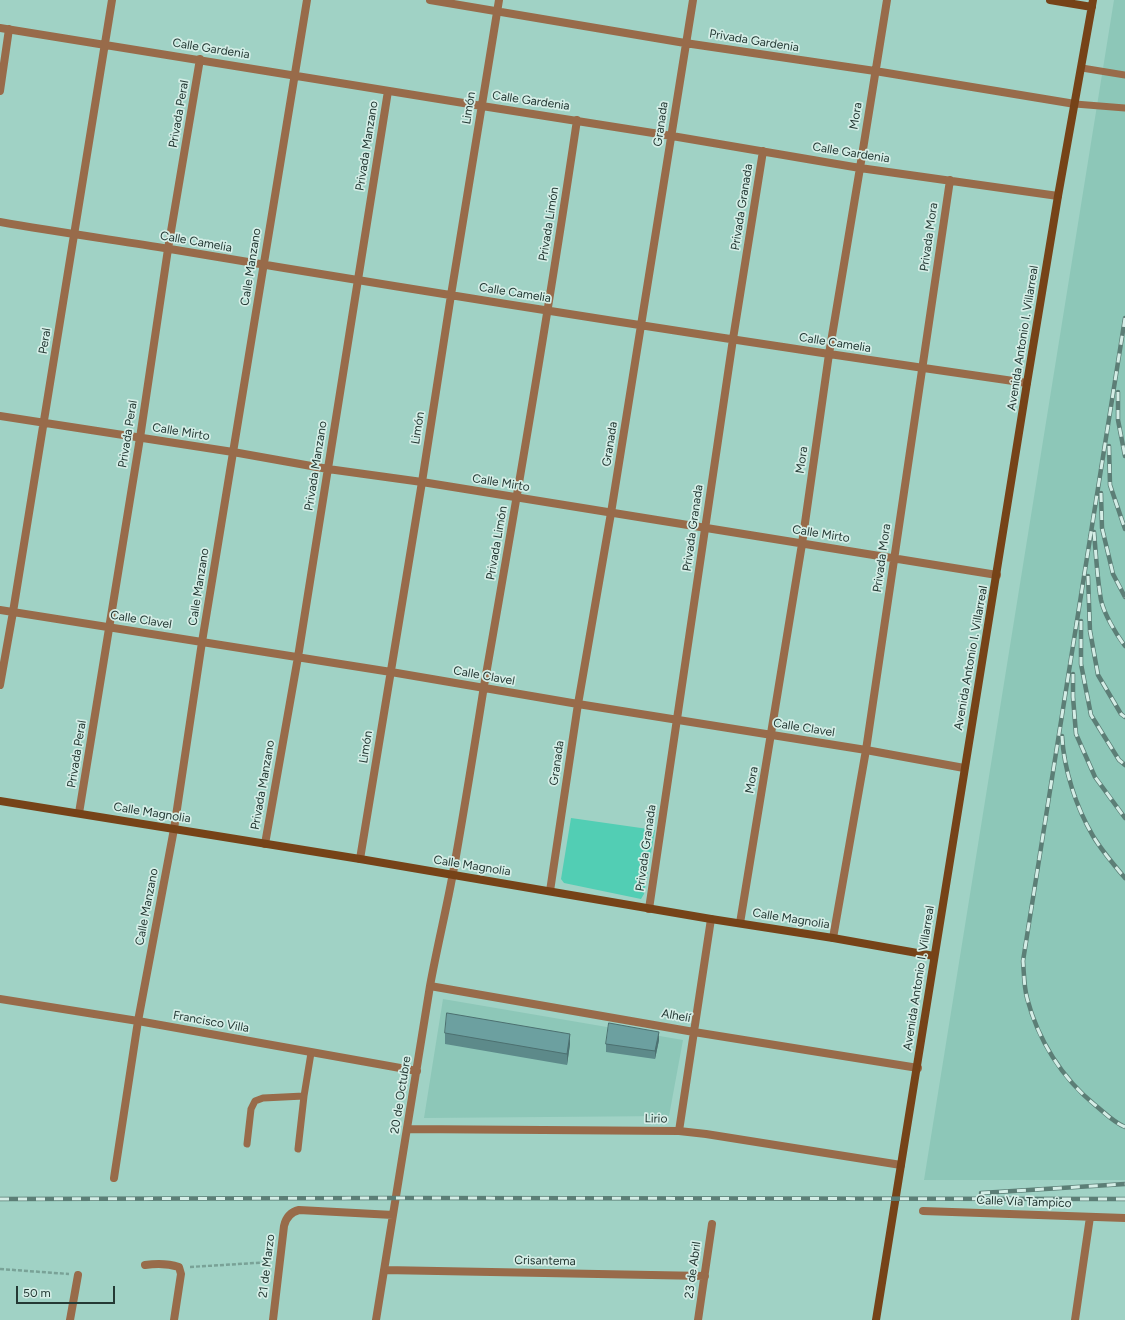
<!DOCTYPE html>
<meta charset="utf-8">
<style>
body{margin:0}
#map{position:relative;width:1125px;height:1320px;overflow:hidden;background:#a0d2c5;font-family:Figtree,sans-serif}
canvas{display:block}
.scale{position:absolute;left:16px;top:1286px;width:99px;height:18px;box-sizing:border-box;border:2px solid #243934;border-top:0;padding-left:5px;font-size:12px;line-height:14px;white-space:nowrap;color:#243934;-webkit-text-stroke:3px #d4ede6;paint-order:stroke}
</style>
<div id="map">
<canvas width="1125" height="1320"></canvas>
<div class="scale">50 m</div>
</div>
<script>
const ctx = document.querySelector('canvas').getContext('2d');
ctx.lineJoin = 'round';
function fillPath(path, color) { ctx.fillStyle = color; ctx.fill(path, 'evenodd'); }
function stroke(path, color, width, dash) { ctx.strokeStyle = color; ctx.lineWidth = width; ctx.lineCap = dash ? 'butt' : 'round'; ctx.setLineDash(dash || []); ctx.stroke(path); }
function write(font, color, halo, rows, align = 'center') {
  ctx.font = font + ' Figtree,sans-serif'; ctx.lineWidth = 3.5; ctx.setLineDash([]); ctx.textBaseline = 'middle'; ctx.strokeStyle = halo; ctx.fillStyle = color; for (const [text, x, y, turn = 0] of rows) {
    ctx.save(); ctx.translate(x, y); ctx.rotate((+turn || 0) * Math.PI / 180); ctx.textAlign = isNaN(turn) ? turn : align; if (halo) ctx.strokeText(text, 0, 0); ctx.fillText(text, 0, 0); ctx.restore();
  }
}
fillPath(new Path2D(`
 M1114,0H1125V1180H924Z
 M443,999L683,1040L669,1116L424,1118Z`), '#8dc7b8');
fillPath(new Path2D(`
 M571,818L655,830L644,894L641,899L564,883L561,879Z`), '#52ceb4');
stroke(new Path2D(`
 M190,1267L270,1262
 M0,1269L69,1274`), '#79a297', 2.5, [4, 2]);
stroke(new Path2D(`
 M1082,68L1125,75
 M1075,104L1125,108
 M247,1144L251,1109L255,1101L263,1098L304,1096L311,1053
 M298,1149L304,1096`), '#986b4a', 7);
stroke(new Path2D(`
 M430,0L685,43L875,71L1075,104
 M0,28L482,106L672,136L860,168L1058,196
 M0,91L9,29
 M0,222C57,232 114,240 170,249C456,297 741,342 1027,383
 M0,416L233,452L328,469L422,482L997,575
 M0,610L391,672L578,704L866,750L964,768
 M0,685L13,612L112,0
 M79,813L140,438L168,249L200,59
 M265,844L298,657L388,91
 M360,859L422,482L451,295L499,0
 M550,891L578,704L611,513L693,0
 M649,909L733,339L763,151
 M740,923L802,544L829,354L860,168L887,0
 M833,938L866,750L950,180
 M430,986L694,1032L918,1068
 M0,999L138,1021L417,1071
 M407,1129L679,1131L706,1134L901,1165
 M679,1131L711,919
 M114,1178L138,1021L174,829L202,642L307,0
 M923,1211L1125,1218
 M145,1265C158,1263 167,1263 179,1267L181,1274L174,1320
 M384,1270L705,1276
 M70,1320L78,1275
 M273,1320L284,1226C286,1217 291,1212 299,1210L393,1215
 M376,1320L430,986C438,942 449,899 456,856C466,799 475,743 484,686C517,498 549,309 577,120
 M698,1320L712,1224
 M1075,1320L1090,1217`), '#986b4a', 8);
stroke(new Path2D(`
 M1050,0L1092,7
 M0,801L360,859L711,919L833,938L934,956
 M876,1320L1027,383L1058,196L1093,0`), '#764318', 8);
const rail = new Path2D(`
 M1125,318L1023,961C1024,973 1024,987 1027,998C1038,1040 1062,1078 1095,1105C1105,1113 1113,1122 1125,1127
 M1118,392V420L1125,456
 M1109,446L1110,485L1125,529
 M1101,493L1102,528L1113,574L1125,597
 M1094,532C1096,554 1097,577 1101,600C1104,614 1116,634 1125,646
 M1088,576L1090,631L1098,675L1121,714L1125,717
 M1081,621V664L1091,715L1119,760L1125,765
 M1073,674V697L1076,734L1095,777L1125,818
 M1062,736C1064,770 1076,807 1093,836C1102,851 1114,865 1125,878
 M981,1193L1125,1184
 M0,1199L396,1198L1125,1199`);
stroke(rail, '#5c7e76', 4.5);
stroke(rail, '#d4ede6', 3, [9]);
fillPath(new Path2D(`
 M445,1033L570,1044L567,1065L445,1044Z
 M659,1040L655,1059L606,1052V1044Z`), '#5d8a8a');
fillPath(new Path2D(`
 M659,1032V1040L655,1059V1051Z
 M570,1034V1044L567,1065V1054Z`), '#4c7070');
const building = new Path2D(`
 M447,1013L570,1034L567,1054L445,1033Z
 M609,1023L659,1032L655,1051L606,1044Z`);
fillPath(building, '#6ca0a0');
stroke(building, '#4c7070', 1);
write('12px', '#243934', '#d4ede6', [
 ["Privada Gardenia",754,41,9],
 ["Calle Gardenia",211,49,9],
 ["Calle Gardenia",531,101,8],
 ["Limón",469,108,-81],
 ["Privada Peral",179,114,-80],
 ["Mora",856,116,-81],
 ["Granada",661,124,-82],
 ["Privada Manzano",367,146,-81],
 ["Calle Gardenia",851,153,9],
 ["Privada Granada",742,207,-81],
 ["Privada Limón",549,224,-81],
 ["Privada Mora",929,237,-82],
 ["Calle Camelia",196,242,10],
 ["Calle Manzano",251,267,-81],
 ["Calle Camelia",515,293,9],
 ["Avenida Antonio I. Villarreal",1023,338,-81],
 ["Peral",45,341,-81],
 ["Calle Camelia",835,343,9],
 ["Limón",418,428,-81],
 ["Calle Mirto",181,432,9],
 ["Privada Peral",128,434,-81],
 ["Granada",610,444,-81],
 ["Mora",802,460,-82],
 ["Privada Manzano",316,466,-81],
 ["Calle Mirto",501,483,9],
 ["Privada Granada",693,528,-82],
 ["Calle Mirto",821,534,9],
 ["Privada Limón",497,543,-80],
 ["Privada Mora",882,558,-82],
 ["Calle Manzano",199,587,-81],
 ["Calle Clavel",141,620,9],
 ["Avenida Antonio I. Villarreal",971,658,-80],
 ["Calle Clavel",484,676,10],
 ["Calle Clavel",804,728,9],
 ["Limón",366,747,-81],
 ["Privada Peral",77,754,-81],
 ["Granada",557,763,-82],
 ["Mora",752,780,-80],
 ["Privada Manzano",263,785,-80],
 ["Calle Magnolia",152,813,9],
 ["Privada Granada",646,848,-82],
 ["Calle Magnolia",472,866,9],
 ["Calle Manzano",147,907,-79],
 ["Calle Magnolia",791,919,9],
 ["Avenida Antonio I. Villarreal",919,978,-81],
 ["Alhelí",676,1016,10],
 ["Francisco Villa",211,1022,10],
 ["20 de Octubre",401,1095,-81],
 ["Lirio",656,1119,1],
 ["Calle Vía Tampico",1024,1202,2],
 ["Crisantema",545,1261,1],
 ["21 de Marzo",267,1266,-83],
 ["23 de Abril",693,1270,-82]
]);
</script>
